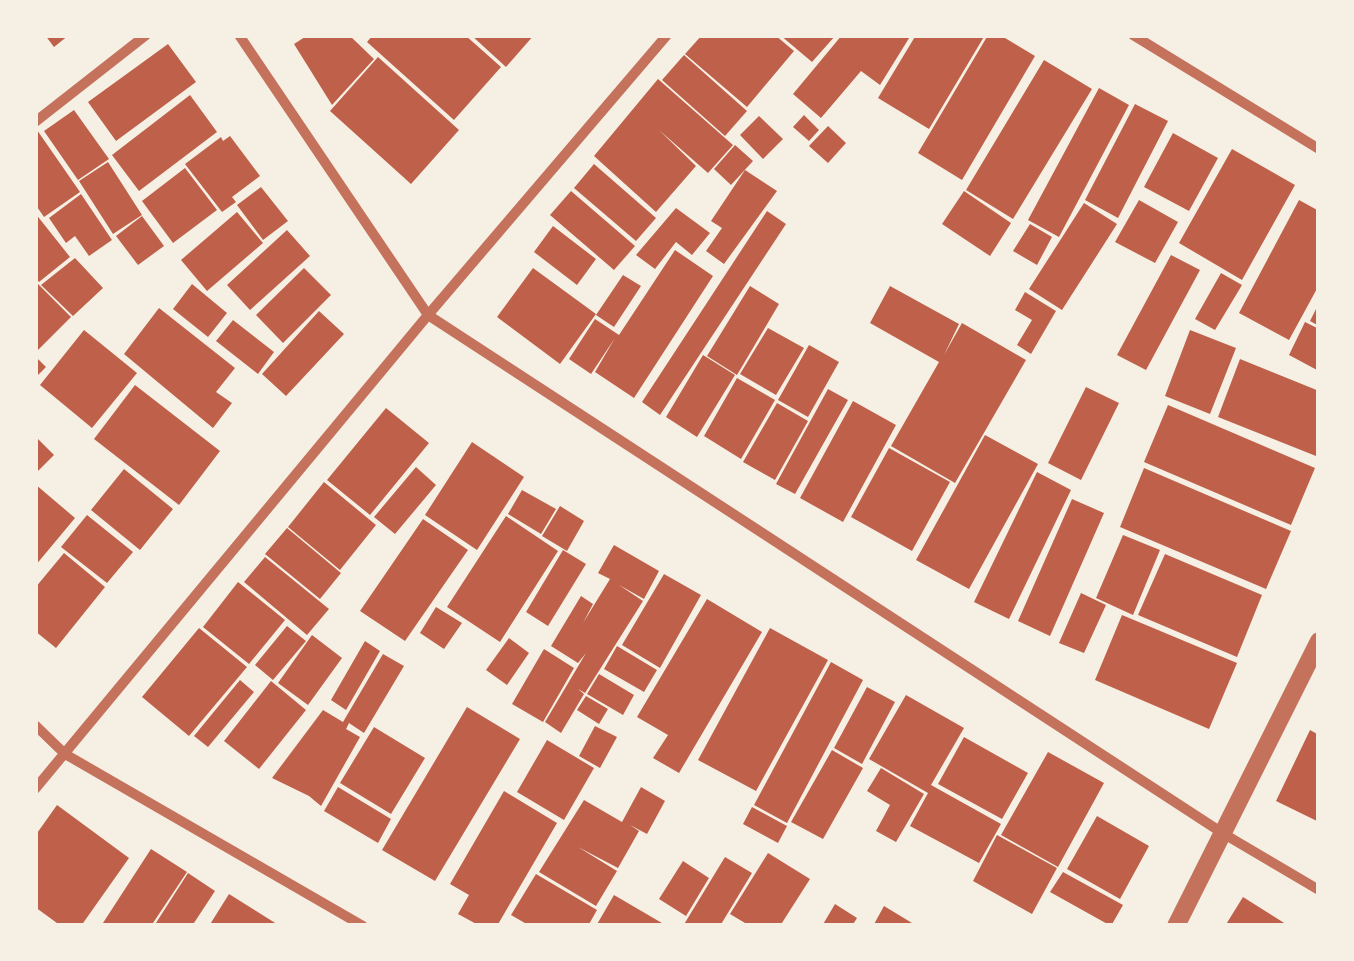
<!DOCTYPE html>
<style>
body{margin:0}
#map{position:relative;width:1354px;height:961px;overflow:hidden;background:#f6efe4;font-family:Roboto,sans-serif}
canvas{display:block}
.frame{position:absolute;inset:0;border:38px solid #f6efe4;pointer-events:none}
</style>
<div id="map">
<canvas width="1354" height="961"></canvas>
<div class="frame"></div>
</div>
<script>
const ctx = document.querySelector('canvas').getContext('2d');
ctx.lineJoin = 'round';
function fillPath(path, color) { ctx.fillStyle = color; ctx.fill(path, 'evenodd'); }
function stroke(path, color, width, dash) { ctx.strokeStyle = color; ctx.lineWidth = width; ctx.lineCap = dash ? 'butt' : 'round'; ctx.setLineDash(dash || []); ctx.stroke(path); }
fillPath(new Path2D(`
 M45,35H69L54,47Z
 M308,35H349L374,59L332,105L294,44Z
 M373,35H465L501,67L454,120L367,42Z
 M471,35H534L506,67Z
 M702,35H775L794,51L747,107L685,54Z
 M780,35H836L812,62Z
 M842,35H911L880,85L861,71L821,118L793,94Z
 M916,35H985L929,129L878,98Z
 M988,35H1000L1035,56L962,180L918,153Z
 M168,44L196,82L116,141L88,102Z
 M684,55L747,111L725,136L662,80Z
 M378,57L459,130L411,184L330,111Z
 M1044,60L1092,89L1013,219L966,190Z
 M658,79L733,145L708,173L659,130L696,166L656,212L594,156Z
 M1099,88L1129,105L1059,237L1028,220Z
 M190,95L217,132L139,191L112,155Z
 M1135,104L1168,121L1118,218L1085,200Z
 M74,110L109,159L78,180L44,131Z
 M804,115L819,130L809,141L793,127Z
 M759,116L783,139L763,159L740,135Z
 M828,126L846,143L828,163L809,146Z
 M37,130L80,192L44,217L35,204Z
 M1173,133L1218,158L1189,211L1144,187Z
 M230,136L260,176L232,197L236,202L222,212L185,164L221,137L223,141Z
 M735,145L753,161L731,185L714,169Z
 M1232,149L1295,185L1242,280L1179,243Z
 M108,162L142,215L113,234L79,181Z
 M594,164L656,218L636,241L574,188Z
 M185,168L217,210L173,243L142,201Z
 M745,170L777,191L724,264L706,251L722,228L711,221Z
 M261,187L288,221L263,240L237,205Z
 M571,191L635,246L614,270L550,215Z
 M964,191L1011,223L990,256L942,224Z
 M81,194L112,240L89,256L75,236L66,243L49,218Z
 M1139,200L1178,222L1155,263L1115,242Z
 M1299,200L1319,211V285L1289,340L1239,313Z
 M1084,203L1117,224L1062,310L1029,289Z
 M676,208L710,233L692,255L676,242L655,269L636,255Z
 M767,211L786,224L660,415L642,402Z
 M237,212L263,243L207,291L181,260Z
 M35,213L70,257L39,282L35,277Z
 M142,216L164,246L138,265L116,236Z
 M1030,224L1052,237L1037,265L1013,251Z
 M553,226L596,259L577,285L534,252Z
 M287,230L310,256L250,310L227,285Z
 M675,250L713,276L634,398L595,372L615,338L591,374L569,359L595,319L619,335Z
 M1171,255L1200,270L1146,370L1117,355Z
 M75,258L103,288L73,316L41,285Z
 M304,268L331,295L283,343L256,315Z
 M533,268L596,314L560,364L497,317Z
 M1221,273L1242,285L1215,330L1195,319Z
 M623,275L641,286L614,327L596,315Z
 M35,281L71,317L35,353Z
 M192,284L227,313L208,337L173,309Z
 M750,286L779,304L737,375L707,356Z
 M890,286L959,324L944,355L962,323L1026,360L955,483L891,446L939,362L870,323Z
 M1025,292L1056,311L1031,354L1017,345L1032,320L1015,310Z
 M1319,303V326L1310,321Z
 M159,308L235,368L216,392L232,403L213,428L124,354Z
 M319,311L344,334L286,396L262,374Z
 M233,320L274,352L258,374L216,341Z
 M1305,322L1319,329L1317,370L1289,355Z
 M768,328L804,348L776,395L740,374Z
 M84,330L137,373L92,428L40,385Z
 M1190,330L1236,348L1210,414L1165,396Z
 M809,345L839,362L808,417L778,400Z
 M703,355L735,375L697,437L666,417Z
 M35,356L46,367L35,378Z
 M1240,359L1319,391V449L1316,456L1218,417Z
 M737,378L775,400L741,459L704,436Z
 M135,385L220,451L179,505L94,439Z
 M1086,387L1119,403L1081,480L1048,463Z
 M828,389L848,400L795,494L776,484Z
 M853,401L896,425L843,522L800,498Z
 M777,403L808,421L775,480L743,462Z
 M1168,405L1315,468L1291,525L1144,462Z
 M386,408L429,443L370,515L327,480Z
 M985,435L1038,464L969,589L916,560Z
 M35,436L54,455L35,474Z
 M472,442L524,477L477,550L425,515Z
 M889,448L950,482L912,551L851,517Z
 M416,467L436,485L395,534L374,517Z
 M1144,468L1291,531L1266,589L1120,527Z
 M124,469L173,509L140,550L91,510Z
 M1037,472L1071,490L1009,619L974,602Z
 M324,482L376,525L340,570L288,527Z
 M35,484L75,518L35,566Z
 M522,490L556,509L541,534L508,514Z
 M1072,499L1104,513L1050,636L1018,621Z
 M560,506L584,521L567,551L542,536Z
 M87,515L133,552L107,583L61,547Z
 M506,516L558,551L500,642L447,607Z
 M423,519L468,550L405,641L360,611Z
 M287,528L341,573L320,599L265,554Z
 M1123,535L1160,550L1133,615L1096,598Z
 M614,545L659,571L644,599L619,585L643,601L585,693L578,689L584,694L561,733L545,722L586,653L578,663L551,646L581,596L593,604L583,623L610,579L598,573Z
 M563,550L586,564L548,626L526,612Z
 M64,553L105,587L56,648L35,631V588Z
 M1165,554L1262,595L1237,657L1138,615Z
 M265,557L329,609L307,635L244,582Z
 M664,574L701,595L660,668L622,645Z
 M238,582L285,620L249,664L203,627Z
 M1081,593L1106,605L1084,653L1059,643Z
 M707,599L762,632L679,773L653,758L668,735L637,717Z
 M436,607L462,623L444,649L420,633Z
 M1122,615L1237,663L1209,729L1095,680Z
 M287,626L306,641L273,680L255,665Z
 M199,628L247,667L189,736L142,697Z
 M770,628L828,660L756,791L698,760Z
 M312,635L342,658L308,705L278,683Z
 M509,638L529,653L507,685L486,670Z
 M365,641L380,651L346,710L331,700Z
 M617,646L657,670L644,692L604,669Z
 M544,649L574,668L543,722L512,704Z
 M383,654L404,666L364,733L349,723L346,729L360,737L321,806L309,796L272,778L323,710L343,722Z
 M831,662L863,680L787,823L754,805Z
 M599,674L634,695L623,715L587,694Z
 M240,680L254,692L208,747L194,736Z
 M271,681L306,710L259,769L224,741Z
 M867,687L895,702L862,764L834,748Z
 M906,695L964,728L931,785L1001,824L979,863L910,826L928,793L869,759Z
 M586,696L608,709L599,724L577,710Z
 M467,707L520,739L435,881L382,850Z
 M595,726L617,737L600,768L579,756Z
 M374,727L425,758L391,814L340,783Z
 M1310,730L1319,735V822L1276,801Z
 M964,737L1028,773L1002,819L938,784Z
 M547,740L594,768L564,820L517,792Z
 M832,750L863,768L823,839L791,822Z
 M1048,752L1104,783L1058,867L1001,835Z
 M881,768L924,794L896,842L876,831L890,805L867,791Z
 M338,787L391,819L378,843L324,811Z
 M641,787L665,801L647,834L630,825L639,831L618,868L578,847L617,871L596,906L539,872L584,800L622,822Z
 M504,791L557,823L497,926H480L458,914L469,895L450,884Z
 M57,805L129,858L81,926H61L35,907V836Z
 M752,807L787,826L778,843L743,824Z
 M1097,816L1149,846L1120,899L1067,869Z
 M997,835L1057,868L1032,914L973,881Z
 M151,849L187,872L151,926H101Z
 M768,853L810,879L780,926H750L730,914Z
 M725,857L752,873L720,926H683Z
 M683,861L709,878L686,916L659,899Z
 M1063,872L1123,905L1111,926L1050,892Z
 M188,873L215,891L192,926H154Z
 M536,874L597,910L588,926H530L511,915Z
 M229,894L280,926H209Z
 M614,895L667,926H596Z
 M1243,897L1289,926H1225Z
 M835,904L857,918L852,926H822Z
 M884,906L917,926H873Z`), '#bf614a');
stroke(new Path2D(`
 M239,35L428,315L1224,834L1319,890
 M1133,35L1319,149
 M35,122L146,35
 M35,725L65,754L363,926
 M35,789L428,315L667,35`), '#c5725c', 10);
stroke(new Path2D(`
 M1176,926L1319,641`), '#c5725c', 18);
</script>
